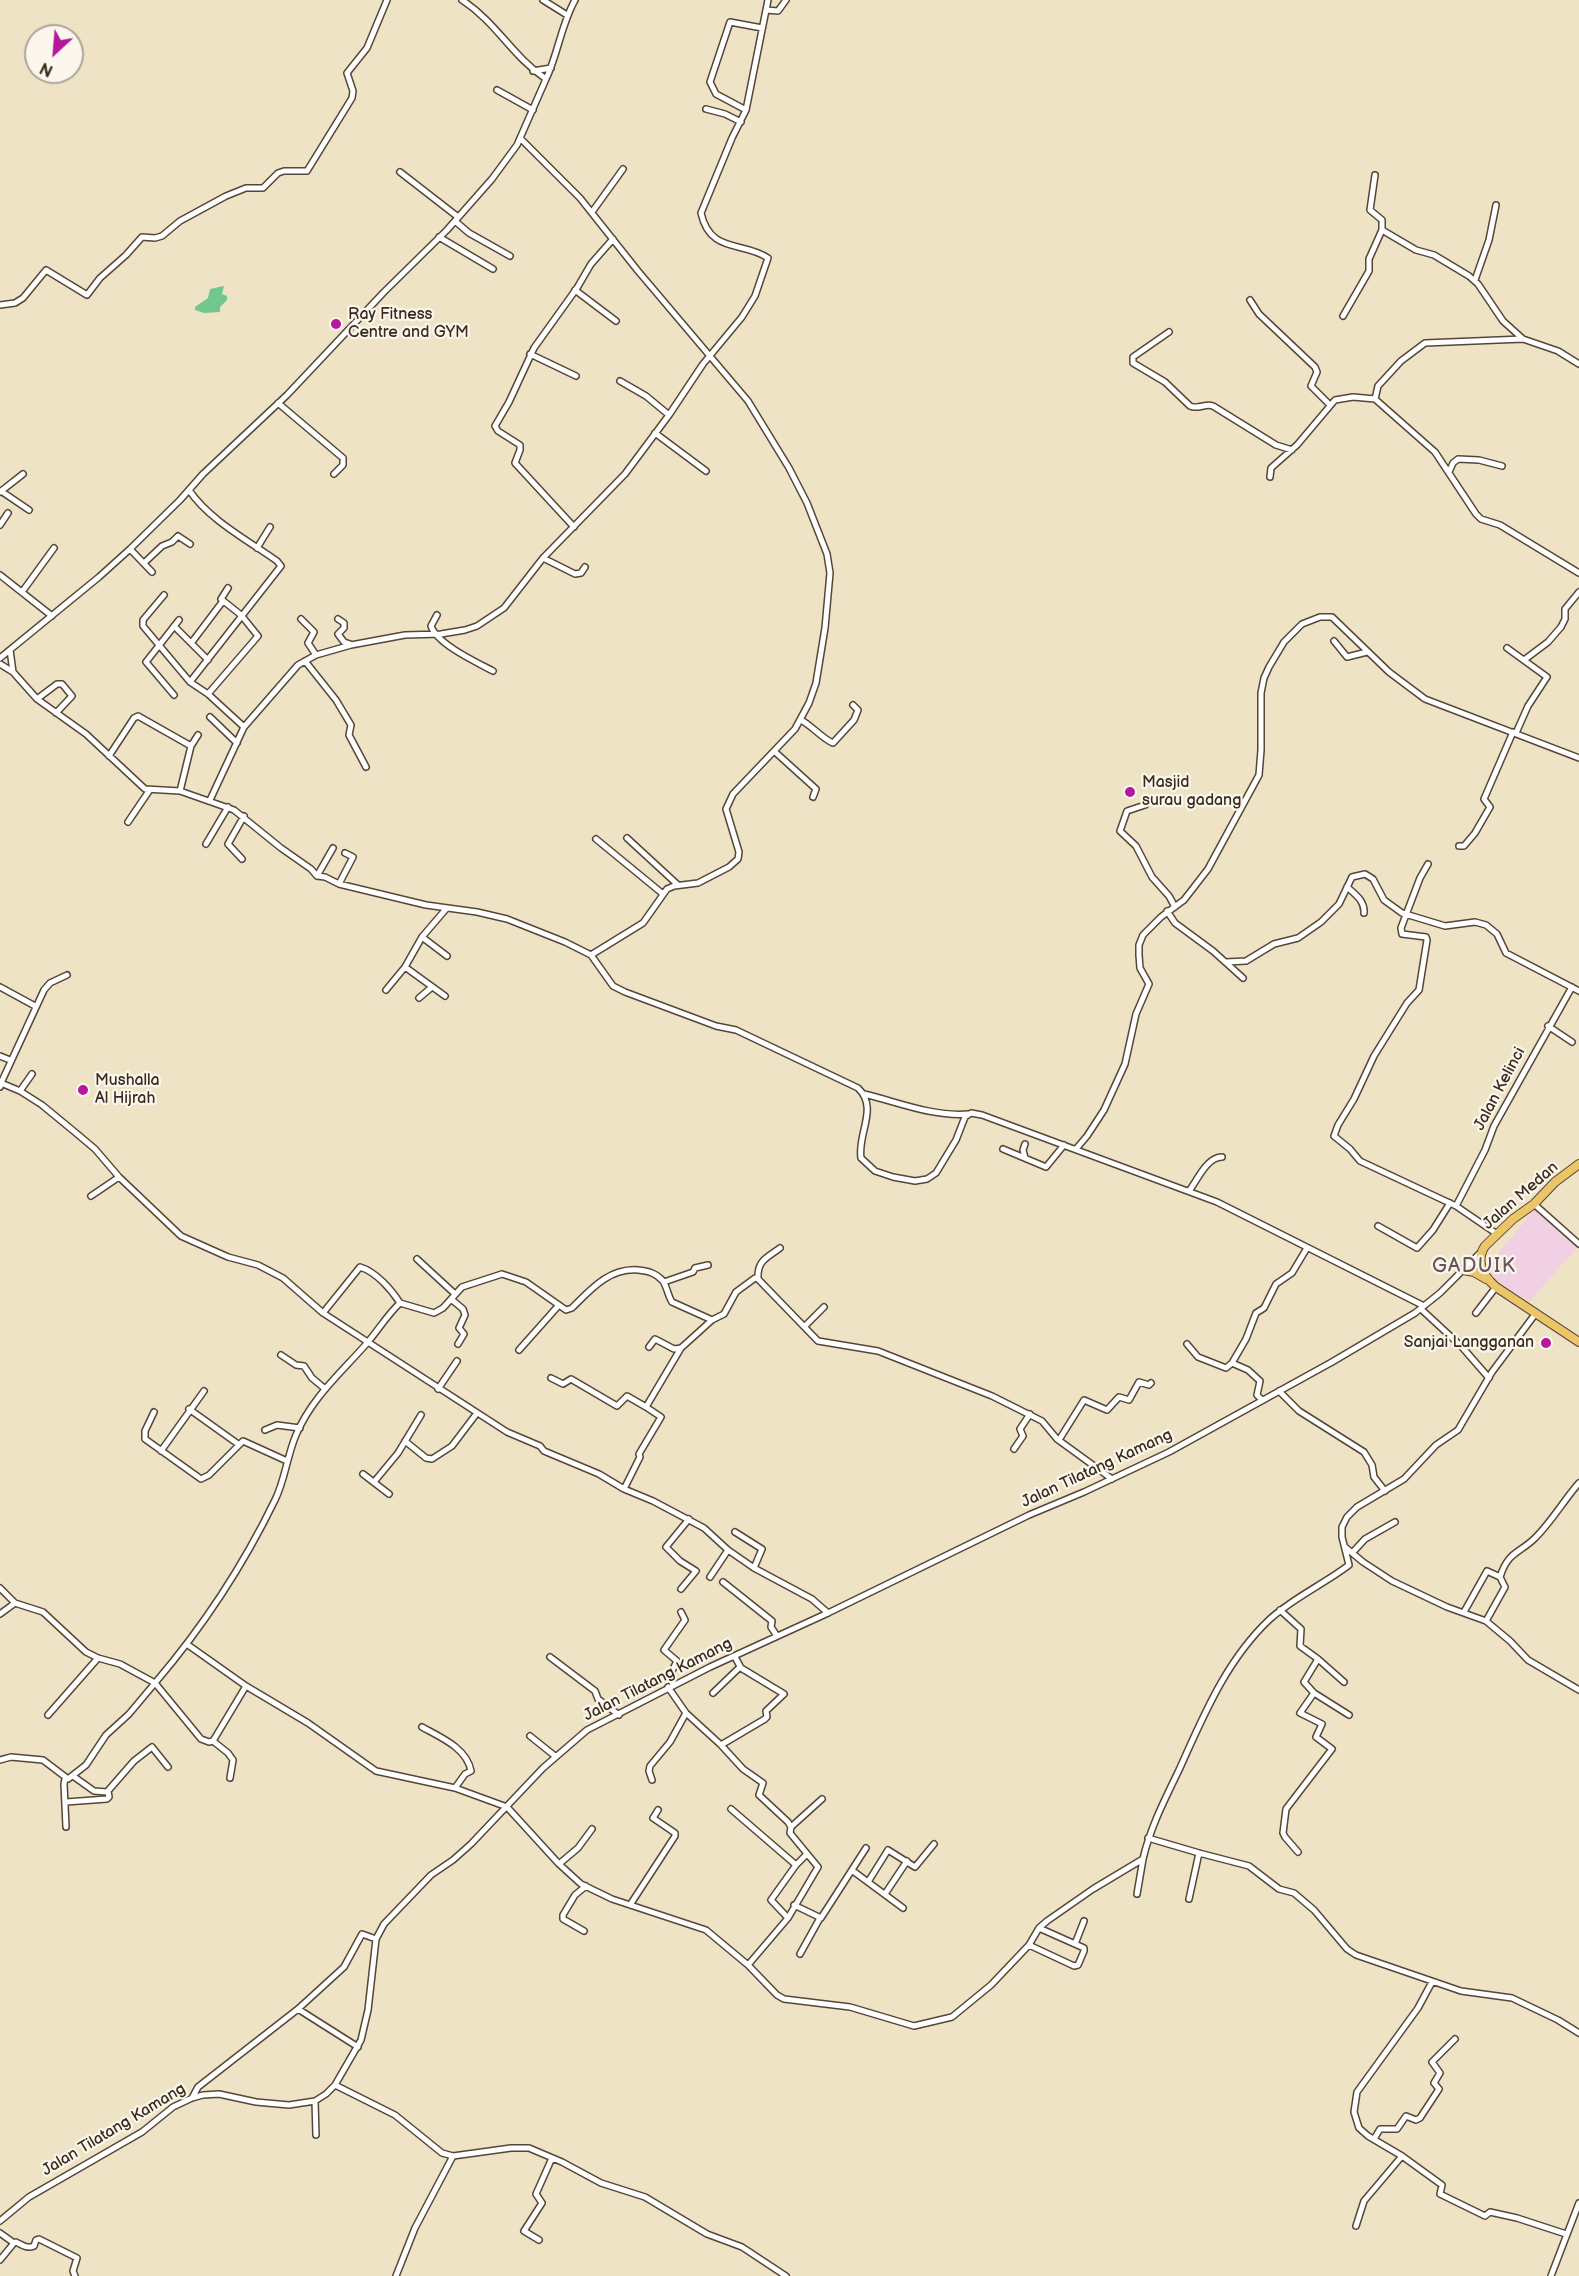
<!DOCTYPE html>
<style>
body{margin:0}
#map{position:relative;width:1579px;height:2276px;overflow:hidden;background:#eee3c4;font-family:"Balsamiq Sans",sans-serif}
canvas{display:block}
.north{position:absolute;left:24px;top:24px;width:60px;height:60px;box-sizing:border-box;background:#fbf7ec;border:2px solid #aea59a;border-radius:50%;rotate:206deg;font-size:16px;font-weight:700;line-height:24px;text-align:center;color:#3b2a1e}
.north::after{content:'';display:block;margin:auto;width:21px;height:27px;background:#b5179e;clip-path:polygon(50% 0,100% 100%,50% 72%,0 100%)}
</style>
<div id="map">
<canvas width="1579" height="2276"></canvas>
<div class="north">N</div>
</div>
<script>
const ctx = document.querySelector('canvas').getContext('2d');
ctx.lineJoin = 'round';
function fillPath(path, color) { ctx.fillStyle = color; ctx.fill(path, 'evenodd'); }
function stroke(path, color, width, dash) { ctx.strokeStyle = color; ctx.lineWidth = width; ctx.lineCap = dash ? 'butt' : 'round'; ctx.setLineDash(dash || []); ctx.stroke(path); }
function write(font, color, halo, rows, align = 'center') {
  ctx.font = font + ' "Balsamiq Sans",sans-serif'; ctx.lineWidth = 4.5; ctx.setLineDash([]); ctx.textBaseline = 'middle'; ctx.strokeStyle = halo; ctx.fillStyle = color; for (const [text, x, y, turn = 0] of rows) {
    ctx.save(); ctx.translate(x, y); ctx.rotate((+turn || 0) * Math.PI / 180); ctx.textAlign = isNaN(turn) ? turn : align; if (halo) ctx.strokeText(text, 0, 0); ctx.fillText(text, 0, 0); ctx.restore();
  }
}
fillPath(new Path2D(`
 M1536,1208L1579,1245L1529,1302L1496,1281L1489,1269L1490,1263Z`), '#f1d0e3');
fillPath(new Path2D(`
 M224,286L222,294L227,296V300L220,307V312L204,313L195,310V307L208,298L210,289Z`), '#70c88e');
const minor = new Path2D(`
 M462,0C497,23 512,56 546,79C558,54 561,25 575,0
 M543,0L567,15
 M766,10L778,11L786,0
 M533,71L551,68
 M497,90L533,110
 M706,109L725,114L741,122
 M746,110L716,94L710,82L730,22L762,28
 M520,138L580,198L638,271L748,401L789,468L807,503L827,554L830,573L825,628L816,683L809,703L795,729L733,794L726,809L739,852L738,859L729,867L698,883L674,886L667,889L643,923L591,955
 M400,172L458,217
 M1375,175L1370,210L1382,220V230L1416,250L1434,255L1469,276L1478,284L1503,321L1523,339L1558,351L1579,364
 M592,212L623,169
 M455,221L469,233L510,256
 M439,237L493,269
 M1475,280L1489,240L1496,205
 M575,290L616,321
 M1250,300L1259,314L1315,367L1317,372L1311,386L1330,405
 M0,305L15,303L23,298L46,270L87,295L100,278L126,255L142,237L155,238L162,236L180,221L226,196L246,188H263L278,173L284,171H307L352,98L353,91L347,73L367,48L387,0
 M1343,316L1369,271V259L1382,230
 M1169,332L1133,357V363L1165,382L1190,406C1198,410 1205,403 1213,406L1276,445L1292,450
 M530,354L576,376
 M620,381L646,396L669,415
 M1375,399L1378,386L1401,361L1425,343L1523,339
 M278,403L343,458V465L334,474
 M655,433L706,471
 M1449,472L1453,463L1458,459L1479,460L1502,466
 M1270,477L1271,468L1297,445L1335,400L1353,397L1375,399L1435,452L1476,514L1481,519L1500,525L1579,573
 M189,490C209,520 249,541 277,561L281,566L190,682
 M1,491L29,510
 M0,492L23,474
 M0,525L8,513
 M574,527L515,463L520,450V445L498,431L495,426L509,402L534,348L577,288L591,264L613,239
 M257,548L270,527
 M130,549L152,572
 M543,558L575,574L581,573L585,567
 M144,563L162,546L172,542L178,536L190,544
 M0,575L52,616
 M22,592L54,548
 M164,595L143,620V626L190,682L208,694L244,727
 M437,615L431,626C437,644 476,662 493,671
 M301,619L314,632L308,643L316,655
 M338,619L344,623V628L338,634L344,642L350,644
 M174,626L208,660
 M1334,641L1347,657L1367,652
 M192,642L223,601
 M1507,648L1547,677L1528,706L1516,733
 M10,650L13,672
 M0,658L99,577L130,549L180,500L203,474L287,395L384,292L447,230L492,179L517,145L546,79
 M1524,660L1548,642L1561,627L1565,619V609L1579,592
 M305,661L336,700L351,725L349,735L366,767
 M0,664L13,672L37,699L86,734L145,789L180,791L234,810L281,848L311,869L317,876L325,877L339,884L426,905L477,912L507,919L565,942L591,955L613,986L625,992L716,1026L736,1030L858,1088C879,1108 857,1134 861,1158L875,1171L893,1177L915,1181L927,1179L936,1173L956,1140L965,1117L971,1113L982,1115L1217,1202L1424,1306
 M208,694L258,636L241,615L221,599L228,588
 M174,695L146,662L179,620
 M37,699L57,684H62L72,696L56,713
 M210,717L237,743
 M801,720C812,726 823,739 833,743L854,720L858,710L853,705
 M774,751L816,789L813,797
 M109,756L134,718L138,716L191,746
 M180,791L191,746L198,735
 M210,800L244,727L298,665L316,655L351,645L405,635L441,634L465,630L477,626L504,608L543,558L625,474L669,415L703,364L742,317L755,296L768,258C743,241 710,254 701,213L732,138L746,110L768,0
 M1145,805L1127,811L1120,831L1136,846L1152,877L1169,896L1175,907
 M128,822L149,791
 M627,838L678,885
 M596,839L663,894
 M206,844L228,807
 M1459,846H1464L1475,833L1490,807L1484,799L1513,732
 M242,859L228,844L244,816
 M1428,864L1420,878L1401,928L1402,934L1426,937L1427,940L1419,990L1407,1003L1374,1056L1354,1099L1338,1125L1334,1136L1350,1149L1360,1161L1456,1206L1497,1234
 M317,876L333,848
 M339,884L353,857L345,853
 M1347,887C1355,894 1365,901 1364,913
 M1167,911L1175,923L1213,951L1243,978
 M422,937L447,956
 M1226,962L1246,961L1274,944L1298,938L1321,922L1339,904L1352,877L1365,874L1373,879L1384,900L1402,913L1445,926L1475,922L1486,925L1497,934L1506,953L1579,991
 M405,967L445,996
 M0,987L35,1006
 M386,990L405,967L422,937L446,909
 M419,998L432,987
 M1548,1026L1572,1042
 M0,1056L10,1060
 M1,1083L44,990L50,983L67,975
 M0,1087L1,1083L20,1091L42,1105L76,1133L95,1149L119,1177L181,1236L228,1257L258,1265L283,1278L323,1313L507,1432L540,1446L544,1451L599,1474L624,1489L653,1501L704,1528L728,1550L754,1568L812,1599L828,1613
 M20,1091L32,1074
 M864,1094C898,1102 933,1117 968,1114
 M1025,1144L1023,1150L1025,1158
 M1003,1149L1046,1167L1064,1145
 M1076,1149L1087,1136L1104,1110L1125,1064L1136,1014L1149,984L1140,968L1139,955V945L1143,935L1161,917L1184,900L1208,869L1259,775L1261,750V693L1264,678L1269,667L1284,642L1302,624L1320,617H1332L1389,672L1425,699L1579,758
 M1189,1191C1198,1179 1207,1157 1222,1157
 M91,1196L119,1177
 M1534,1204L1579,1244
 M1456,1206L1485,1150L1494,1126L1572,987
 M1378,1226L1417,1248L1433,1230L1450,1203
 M417,1259L455,1294
 M758,1279C757,1260 767,1258 780,1248
 M664,1282L693,1272L695,1268L708,1265
 M451,1299L463,1309L465,1315L459,1328L464,1334L458,1344
 M1421,1309L1462,1347L1489,1378
 M323,1313L360,1267C376,1272 391,1289 400,1303
 M1476,1313L1496,1287
 M805,1326L824,1307
 M1187,1344L1198,1357L1226,1368L1232,1363L1246,1339L1256,1313L1264,1308L1276,1284L1292,1273L1307,1248
 M649,1347L655,1339L674,1349L681,1348
 M519,1350L559,1305
 M281,1355L296,1365L304,1366L312,1378L324,1388
 M1232,1363L1248,1370L1260,1381L1257,1395L1262,1400
 M551,1378L563,1384L571,1379L617,1406L627,1396L646,1407
 M438,1389L457,1361
 M1279,1391L1299,1411L1364,1452L1372,1465L1374,1477L1385,1491
 M189,1409L238,1444
 M154,1412L145,1431V1439L201,1479L209,1475L243,1441L287,1461
 M265,1430L277,1425L300,1428
 M1059,1440L1084,1400L1107,1410L1119,1397L1129,1400L1139,1382L1149,1385L1151,1383
 M405,1441L426,1458L432,1459L452,1446L477,1413
 M1014,1449L1023,1436L1020,1429L1030,1414
 M161,1451L204,1391
 M363,1474L389,1494
 M374,1482L398,1453L421,1415
 M624,1489L640,1457L639,1454L661,1417L646,1407L681,1348L712,1320L724,1314L736,1292L755,1278L758,1279L818,1341L878,1351L992,1396L1042,1421L1057,1439L1112,1479
 M735,1532L762,1549L754,1568
 M1345,1547L1363,1562L1392,1581L1447,1607L1486,1621L1510,1641L1528,1660L1579,1690
 M1353,1552L1365,1539L1395,1522
 M710,1577L728,1550
 M723,1582L772,1621L771,1627L777,1636
 M0,1588L15,1603
 M681,1589L696,1571L680,1561L666,1547L689,1519
 M1280,1610L1301,1629L1300,1646L1318,1659L1304,1682L1314,1693L1300,1713L1322,1724L1316,1737L1332,1749L1286,1809L1283,1833L1285,1837L1298,1852
 M1464,1612L1487,1571L1500,1577
 M0,1614L15,1603L43,1612L86,1652L98,1658L120,1664L155,1683C202,1628 243,1566 275,1500C285,1480 287,1456 296,1435C312,1397 342,1372 368,1342C379,1329 388,1314 400,1303L434,1313L443,1308L462,1287L502,1274L526,1282L566,1310L572,1308C591,1289 609,1268 638,1270C648,1271 656,1273 663,1281C667,1287 668,1296 672,1302L712,1320
 M1486,1621L1505,1587L1500,1577C1508,1552 1518,1554 1534,1539C1550,1524 1564,1500 1579,1483
 M188,1645L246,1686L308,1723L376,1771L455,1788L507,1807L559,1864L581,1884L612,1899L706,1930L748,1965L777,1995L784,1999L850,2007L914,2026L952,2017L991,1985L1029,1945L1039,1928L1047,1921L1093,1889L1143,1859C1150,1828 1165,1799 1179,1770C1203,1717 1226,1660 1270,1619C1293,1598 1324,1584 1349,1565L1342,1537V1527L1347,1517L1357,1507L1404,1479L1436,1445L1458,1430L1492,1372L1536,1313
 M550,1657L595,1691L598,1699L619,1715
 M1318,1659L1344,1682
 M673,1685L670,1675L677,1661L664,1650L685,1620L681,1612
 M668,1687L686,1713L721,1745L743,1769L763,1783L759,1795L788,1822L791,1827L790,1833L818,1867L788,1918L748,1965
 M713,1693L740,1667
 M1314,1693L1349,1715
 M48,1715L98,1658
 M422,1727C440,1737 467,1748 471,1771L465,1774L455,1788
 M530,1736L555,1756
 M213,1741L228,1753L233,1760L230,1778
 M721,1745L765,1719L767,1717L766,1711L784,1694L741,1668L735,1657
 M0,1760L11,1757L43,1760L68,1779L86,1765L106,1735L129,1714L155,1683L201,1739L209,1742L213,1741L246,1686
 M73,1776L94,1791L107,1792L134,1761L152,1747L168,1767
 M65,1779L64,1784L66,1827
 M652,1780L649,1771L650,1766L670,1742L686,1713
 M66,1802L107,1799L109,1797L108,1791
 M731,1809L796,1865
 M791,1827L822,1799
 M1148,1838L1199,1853L1249,1866L1279,1889L1294,1893L1314,1910L1347,1949L1356,1955L1461,1991L1512,1998L1558,2020L1579,2033
 M559,1864L578,1848L592,1829
 M853,1871L903,1908
 M868,1882L888,1850L915,1867L934,1844
 M885,1894L907,1861
 M1137,1894L1143,1859
 M1189,1899L1199,1853
 M630,1905L675,1836V1833L653,1818L658,1810
 M794,1905L821,1918L866,1848
 M788,1918L771,1900L796,1865L807,1854
 M584,1931L563,1919V1915L575,1895L586,1886
 M1075,1944L1084,1921
 M1029,1945L1074,1966L1078,1965L1084,1951V1948L1039,1928
 M800,1954L820,1918
 M298,2009L358,2047
 M335,2085L395,2115L442,2153L453,2156L511,2148H529L562,2162L601,2183L645,2197L707,2234L742,2247L786,2276
 M192,2098L198,2087L298,2009L344,1967L362,1934L376,1939
 M315,2101L316,2135
 M1374,2139L1380,2129H1397L1406,2116L1416,2120L1420,2118L1439,2089L1434,2083L1440,2073L1432,2062L1455,2039
 M1402,2156L1442,2185L1440,2194L1485,2216L1490,2212L1517,2218L1566,2234
 M0,2221L29,2197L142,2132L173,2107L192,2098L203,2095L219,2094L256,2102L289,2105L315,2101L326,2094L335,2085L361,2040L368,2010L376,1939L384,1924L431,1875L453,1860L471,1844L543,1768L587,1730L710,1667L828,1613L1029,1515L1084,1492L1169,1452L1332,1362L1415,1313L1440,1293L1480,1253
 M1356,2226L1364,2201L1402,2156L1368,2136L1359,2128L1354,2112L1357,2092L1418,2008L1432,1982
 M0,2233L14,2243L0,2260
 M539,2240L524,2231L542,2203L536,2194L552,2158
 M14,2243L16,2242C22,2245 27,2249 34,2246L36,2240L39,2239L77,2258L73,2271L75,2276
 M396,2276L415,2228L453,2156
 M1551,2276L1579,2203`);
const highway = new Path2D(`
 M1579,1164L1555,1182L1534,1204L1513,1219L1485,1246C1475,1261 1483,1276 1496,1287L1579,1342
 M1463,1270L1474,1272L1486,1279`);
stroke(minor, '#564637', 8);
stroke(highway, '#564637', 10);
stroke(minor, '#fff', 5);
stroke(highway, '#edc569', 8);
for (const [x, y, r, color] of [
 [336,324,6,"#b5179e"],
 [1130,792,6,"#b5179e"],
 [83,1090,6,"#b5179e"],
 [1546,1343,6,"#b5179e"]
]) { const dot = new Path2D(); dot.arc(x, y, r, 0, 2 * Math.PI); ctx.fillStyle = color; ctx.fill(dot); stroke(dot, '#fbf7ec', 2); }
write('16px', '#3b2a1e', '#fbf7ec', [
 ["Ray Fitness",348,315],
 ["Centre and GYM",348,333],
 ["Masjid",1142,783],
 ["surau gadang",1142,801],
 ["Mushalla",95,1081],
 ["Al Hijrah",95,1099],
 ["Sanjai Langganan",1534,1343,"right"]
], 'left');
write('16px', '#3b2a1e', '#fbf7ec', [
 ["Jalan Kelinci",1500,1089,-62],
 ["Jalan Medan",1521,1196,-41],
 ["Jalan Tilatang Kamang",1097,1469,-25],
 ["Jalan Tilatang Kamang",658,1680,-27],
 ["Jalan Tilatang Kamang",114,2130,-31]
]);
ctx.letterSpacing = '1.5px';
write('20px', '#69535d', '#fbf7ec', [
 ["GADUIK",1474,1267]
]);
ctx.letterSpacing = '0px';
</script>
